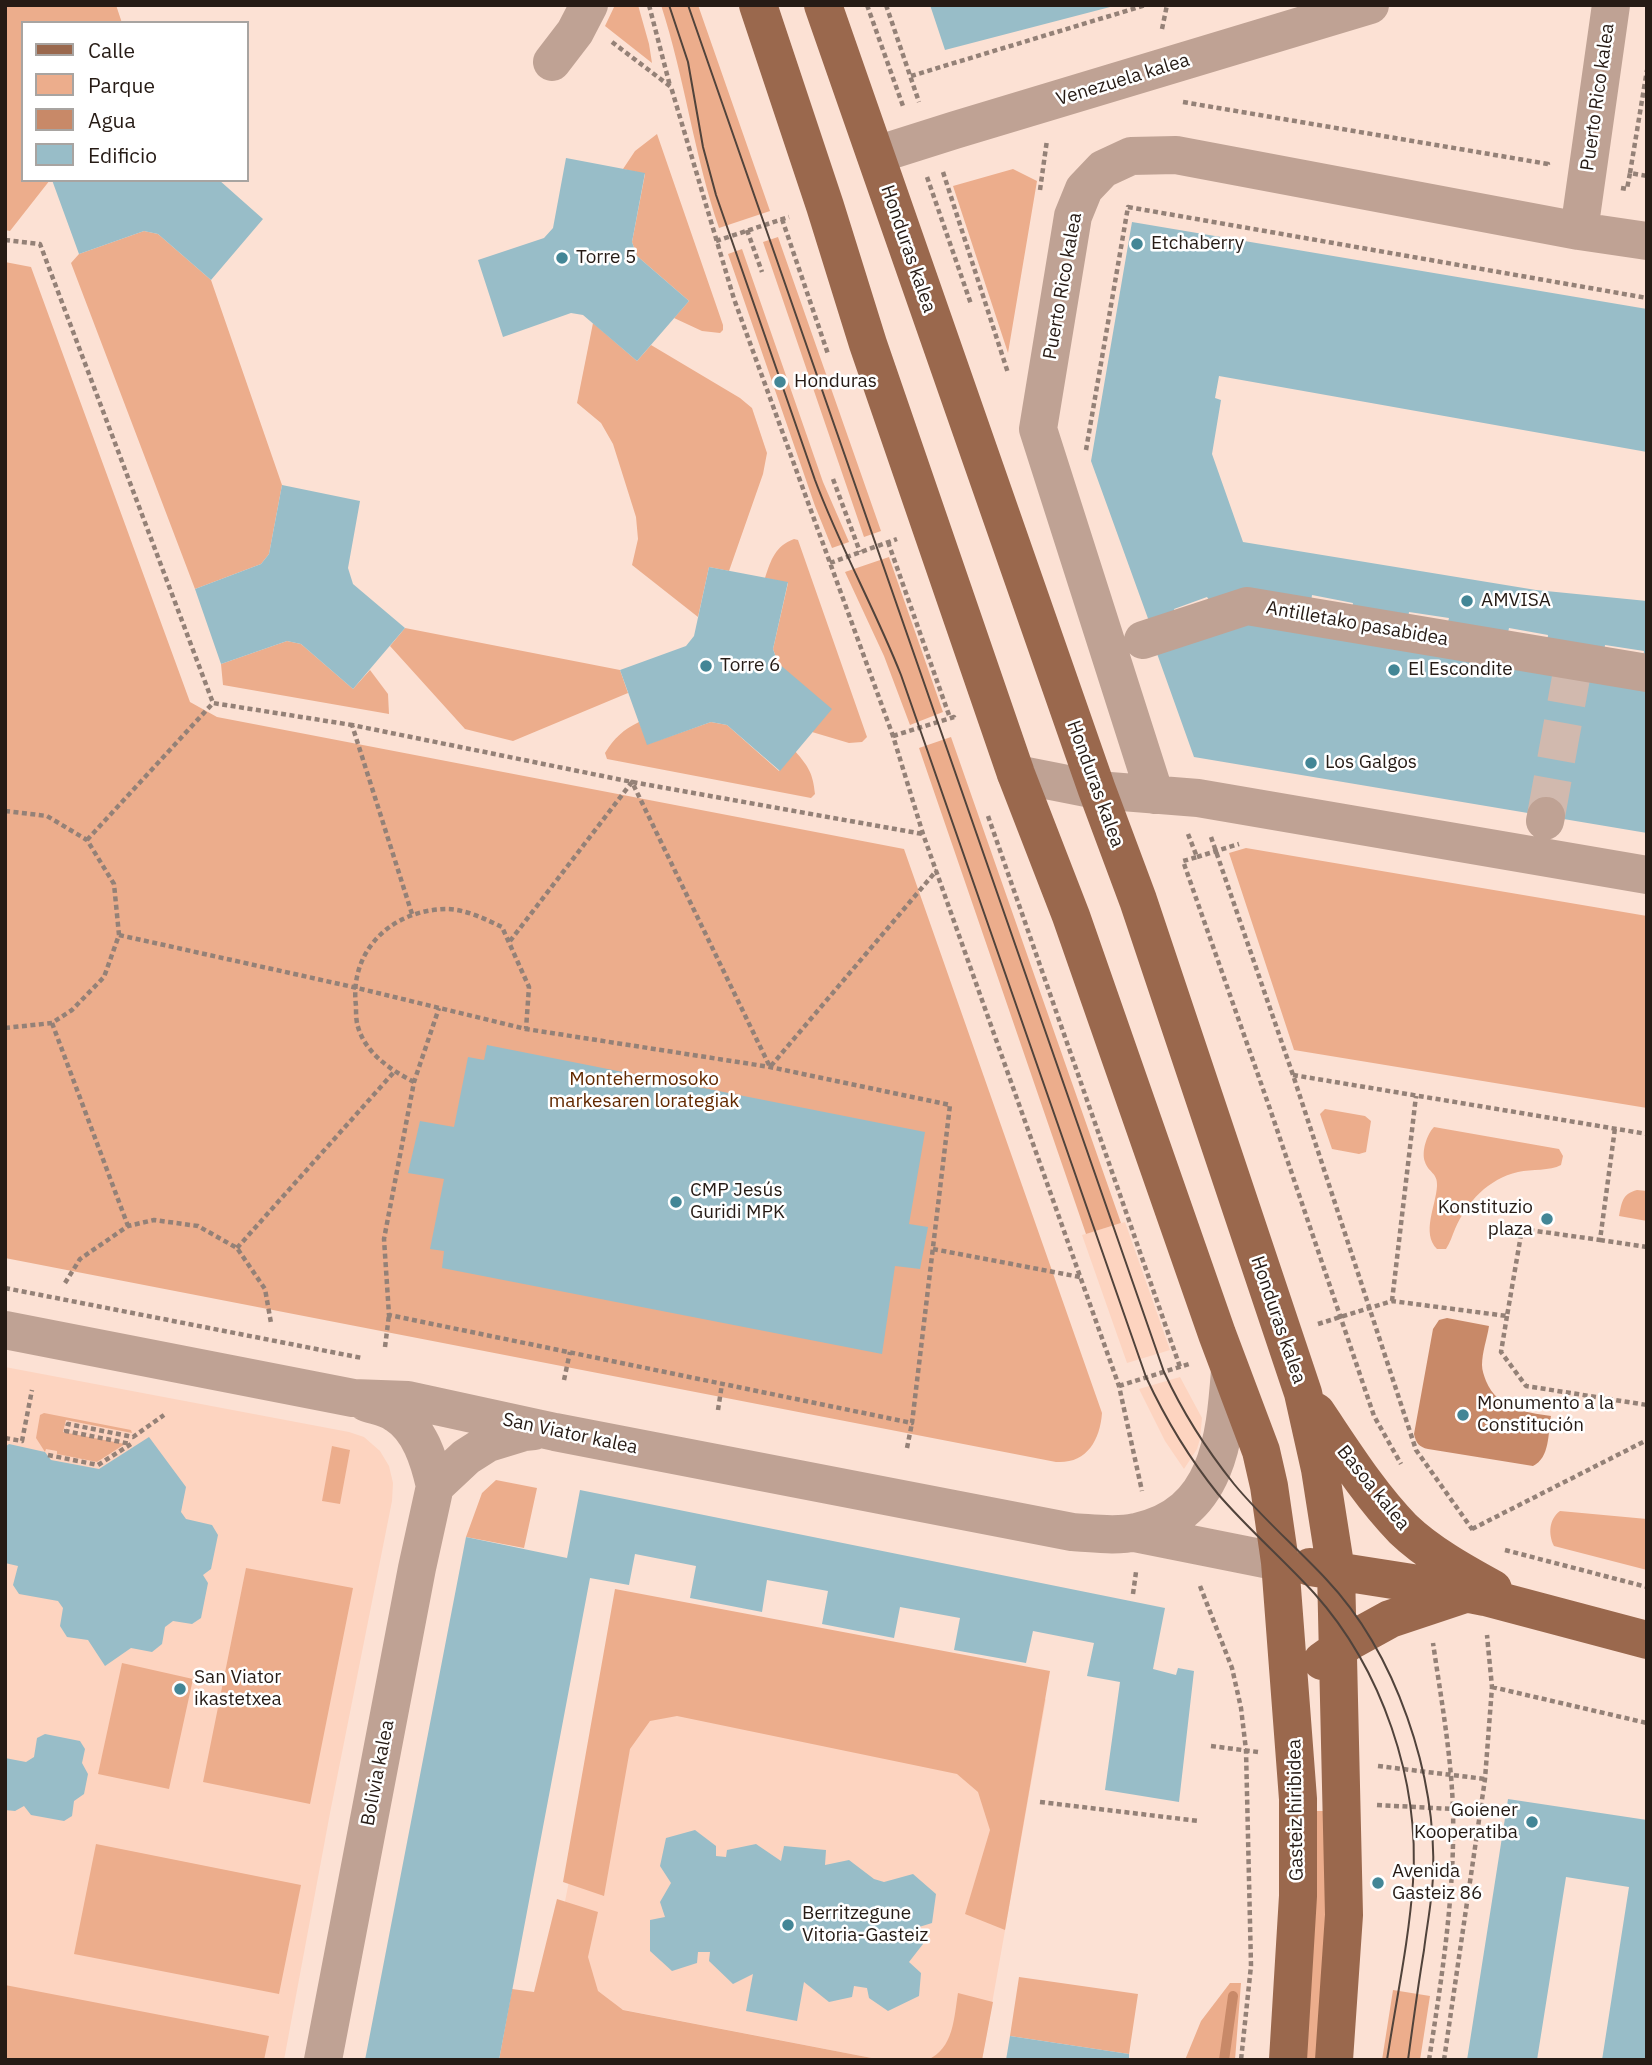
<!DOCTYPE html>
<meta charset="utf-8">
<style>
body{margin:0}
#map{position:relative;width:1652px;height:2065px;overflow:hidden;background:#fce1d4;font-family:"IBM Plex Sans",sans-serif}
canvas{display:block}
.frame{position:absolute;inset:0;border:7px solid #261b15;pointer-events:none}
.legend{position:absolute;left:21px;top:21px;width:228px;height:161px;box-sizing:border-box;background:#fff;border:2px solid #a8a4a1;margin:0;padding:9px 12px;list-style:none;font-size:21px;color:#261b15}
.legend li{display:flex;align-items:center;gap:14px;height:35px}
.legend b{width:35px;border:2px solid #a8a4a1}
</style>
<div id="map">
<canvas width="1652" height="2065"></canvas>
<div class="frame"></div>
<ul class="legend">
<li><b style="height:9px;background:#9a684d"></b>Calle</li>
<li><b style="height:19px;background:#ecad8c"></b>Parque</li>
<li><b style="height:19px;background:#c88968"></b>Agua</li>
<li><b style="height:19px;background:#98bdc8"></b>Edificio</li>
</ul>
</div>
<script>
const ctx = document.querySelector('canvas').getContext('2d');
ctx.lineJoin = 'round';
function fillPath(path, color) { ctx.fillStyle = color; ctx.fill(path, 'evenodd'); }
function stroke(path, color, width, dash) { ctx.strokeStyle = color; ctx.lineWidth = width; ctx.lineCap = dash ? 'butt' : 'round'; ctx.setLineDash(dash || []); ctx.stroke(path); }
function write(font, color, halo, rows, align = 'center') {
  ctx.font = font + ' "IBM Plex Sans",sans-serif'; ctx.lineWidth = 5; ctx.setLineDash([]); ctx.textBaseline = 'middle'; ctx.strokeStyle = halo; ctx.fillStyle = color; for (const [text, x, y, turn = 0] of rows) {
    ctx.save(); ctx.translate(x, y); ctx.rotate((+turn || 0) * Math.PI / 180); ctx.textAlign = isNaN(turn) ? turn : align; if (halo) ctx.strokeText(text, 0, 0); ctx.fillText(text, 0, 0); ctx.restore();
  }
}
fillPath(new Path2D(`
 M1125,1222L1170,1350L1127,1363L1082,1235Z
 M5,1367L349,1432L364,1437L380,1451L389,1466L393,1483L392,1501L330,1813L284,2060H5Z
 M1180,1377L1202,1418L1200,1439L1197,1449L1184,1469L1165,1441L1139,1389Z
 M620,1616L1046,1699L982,2060H882L547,1995Z`), '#fdd4c0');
fillPath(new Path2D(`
 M5,5H116L122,23H23V180H50L10,231L5,230Z
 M615,5H638L649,44L652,63L605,26Z
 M661,5H698L770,211L719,228C694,155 685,79 661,5Z
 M657,134L723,325V330L720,333L702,331L674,318L689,301L637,256L632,242L645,174L623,169L635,151Z
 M1013,169L1037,181L1008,353L953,186Z
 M144,231L158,234L211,280L282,485L269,554L261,564L195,589L71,263L79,254Z
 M778,237L881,531L864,537L763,242Z
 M742,249L823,482L849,542L832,548L815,506L728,254Z
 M5,262L31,267L190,702L217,717L904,849L1102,1413C1100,1441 1086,1464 1056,1462L5,1258Z
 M593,323L637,361L651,345L740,398L752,408L767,453L763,474L729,571L709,567L698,617L632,565L638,539L636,517L613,444L601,423L577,403Z
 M794,539L798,540L867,737L862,742L849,743L812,732L778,663L773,649L788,583L765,578C771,560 775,546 794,539Z
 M889,557L943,712L910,725L884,656L845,572Z
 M405,628L620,670L628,693L513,741L465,729L390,646Z
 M287,641L301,644L353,689L370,670L388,694L389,714L223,685L221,664Z
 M639,722L648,744L711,722L727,725L779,771L795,751C809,767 813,774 815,794L811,798L607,759L605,753C614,738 623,730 639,722Z
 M951,737L1121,1223L1086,1234L919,748Z
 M1246,848L1647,916V1108L1294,1050L1229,853Z
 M1325,1109L1365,1116L1371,1121L1366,1152L1359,1154L1332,1149L1320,1114Z
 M1434,1127L1559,1149L1563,1156L1561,1165C1550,1171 1532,1169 1518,1172C1488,1179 1467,1202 1455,1229C1452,1236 1450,1243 1446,1249H1437C1421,1233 1436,1206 1437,1186C1438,1173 1428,1172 1425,1162C1421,1152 1427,1134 1434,1127Z
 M1637,1190L1647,1191V1221L1619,1216C1622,1202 1622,1194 1637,1190Z
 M44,1413L131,1430L132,1433L66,1420L63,1432L125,1444L97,1462L57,1454V1451L46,1449L45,1452L36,1438L40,1415Z
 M332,1446L350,1450L340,1504L322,1501Z
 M496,1480L537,1488L524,1548L466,1537L482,1493Z
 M1560,1511L1647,1519V1570L1554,1546C1548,1534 1549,1519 1560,1511Z
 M246,1568L353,1588L310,1804L203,1782Z
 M615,1589L1050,1671L1005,1930L965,1914L990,1830L978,1792L957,1774L677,1716L650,1721L630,1749L604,1896L563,1882Z
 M122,1663L193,1679L169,1789L98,1774Z
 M1312,1811H1325L1326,1912L1317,2060H1302Z
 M96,1844L301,1885L279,1994L74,1954Z
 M557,1899L598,1912L588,1957L598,1991L623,2010L882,2060H499L512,1989L534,1992Z
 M1019,1977L1138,1994L1129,2054L1010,2036Z
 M1230,1983H1241L1235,2060H1185L1201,2021Z
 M5,1985L269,2036L264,2060H5Z
 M1393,1990L1430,1996L1420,2060H1382Z
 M958,1993L993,2002L982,2060H927C954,2049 954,2017 958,1993Z`), '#ecad8c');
fillPath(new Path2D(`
 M1447,1318L1489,1326C1487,1339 1482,1352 1482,1365C1482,1370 1484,1376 1486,1381C1498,1409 1524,1412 1551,1416C1548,1433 1550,1458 1533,1466L1428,1449C1419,1447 1416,1443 1414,1434L1433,1329L1439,1320Z`), '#c88968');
stroke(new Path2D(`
 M1224,2060L1233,1996`), '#c88968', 10);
fillPath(new Path2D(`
 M930,5H1114V6L945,50Z
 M566,158L645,173L632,242L637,256L689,301L637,361L583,315L571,313L503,337L478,260L544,238L553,228Z
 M52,180H219L263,219L211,280L158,234L144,231L79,254Z
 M1132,222L1647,309V452L1219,376L1215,398L1221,400L1212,454L1243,542L1536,590L1647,601V660L1643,659L1644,651L1605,645L1604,653L1547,643L1548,635L1509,628L1507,637L1447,626L1449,618L1409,612L1408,619L1352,609L1353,603L1312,595L1311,602L1211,603L1207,597L1174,609L1176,616L1150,624L1091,461Z
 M282,485L360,501L348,568L353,584L405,628L353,689L301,644L287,641L221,664L195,589L261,564L269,554Z
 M709,567L788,582L773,649L778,663L832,709L780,771L727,725L711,722L647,745L620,670L686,646L694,636Z
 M1247,616L1647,685V833L1194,757L1155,648Z
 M487,1045L925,1132L909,1224L928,1227L920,1269L895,1266L882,1354L442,1268L444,1251L430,1249L444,1179L408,1173L420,1121L454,1127L468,1057L484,1060Z
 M149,1437L186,1487L181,1512L186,1519L212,1525L218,1535L211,1569L203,1575L208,1583L201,1618L192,1624L173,1621L165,1627L162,1644L152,1652L131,1648L105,1666L88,1640L67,1637L60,1626L63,1608L58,1601L19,1594L13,1585L18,1566L5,1563V1447L9,1444L45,1452L51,1460L99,1469Z
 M580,1490L1165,1608L1153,1669L1176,1675L1178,1668L1194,1671L1179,1802L1105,1790L1120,1682L1087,1676L1094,1643L1033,1631L1026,1663L954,1650L960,1618L900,1607L894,1638L822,1624L828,1591L767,1580L762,1612L690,1598L696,1566L635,1554L629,1585L590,1578L499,2060H365L466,1537L567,1558Z
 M45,1734L80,1741L85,1749L82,1763L88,1774L84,1794L74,1801L72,1816L64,1821L31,1815L24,1806L15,1811L5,1810V1758L26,1762L34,1757L37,1738Z
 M1508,1799L1647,1820V2060H1602L1629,1887L1566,1877L1537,2060H1467Z
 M695,1830L716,1846V1856L726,1857L727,1850L756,1844L781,1861L784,1846L826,1850L825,1865L849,1860L874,1879L884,1882L913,1874L936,1894L932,1923L919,1927L923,1944L909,1962L921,1973L919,1996L888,2011L869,1998L867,1988L854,1986L852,1997L829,2002L804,1982L797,2021L746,2011L753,1974L733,1984L709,1961L710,1952H698L697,1963L672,1971L650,1951V1920L665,1917L660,1902L671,1883L660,1866L666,1838Z
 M1010,2036L1129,2054V2060H1006Z`), '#98bdc8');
stroke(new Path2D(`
 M1546,816L1572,672`), '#d1b9ae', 38, [38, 19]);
stroke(new Path2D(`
 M649,5L670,86
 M867,5L904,109
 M886,5L919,102
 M1162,29L1167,5
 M612,42L671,87L734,299L893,736L923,834L1119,1386L1142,1491
 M911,76L1146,5
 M1183,102L1548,164L1547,167
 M943,172L1008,373
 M1630,173L1647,70
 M927,177L971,304
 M1621,188L1627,189L1630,173L1647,176
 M1040,190L1047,140
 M782,219L828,354
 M747,230L762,272
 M5,240L40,244L213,703
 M716,241L789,217
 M1086,450L1128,207L1647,298
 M833,479L860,552
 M888,542L950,718
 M830,563L897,539
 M893,736L954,717L955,721
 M5,811L47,816L87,840L114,884L119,935L104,977L72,1010L52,1023L5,1028
 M988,816L1180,1367
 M1188,834L1197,857L1183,861L1270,1109L1374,1416L1401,1464
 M1211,837L1293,1075L1416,1450L1472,1529L1473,1533
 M87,840L213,703L352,725
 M1197,857L1239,844
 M412,914L352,725L632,782L923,834
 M119,935L353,987L526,1029L770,1067L950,1105L912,1423L389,1315L384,1239L414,1082L439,1008
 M510,941L632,782L770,1067L937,870
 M52,1023L128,1226
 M1293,1075L1647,1134
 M414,1082C391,1070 366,1054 358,1027C356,1021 356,1013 356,1006C349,951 391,910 446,909C465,909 485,919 502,927L529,987L526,1029
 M1600,1240L1647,1247
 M237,1248L394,1072
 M933,1249L1080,1277
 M65,1283L80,1259L128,1226L154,1220L198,1226L237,1248L265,1289L271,1323
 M5,1288L362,1358
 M1392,1301L1416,1096
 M1507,1316L1501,1352L1526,1386L1647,1405
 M1318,1324L1392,1301L1507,1316L1522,1229L1600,1240L1615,1128
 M385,1347L389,1315
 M564,1380L570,1352
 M1119,1386L1189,1364
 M718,1410L722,1384
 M5,1438L22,1441L32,1390
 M907,1448L912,1423
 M48,1455L98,1465L131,1444L66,1431L68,1424L133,1437L164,1415
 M1472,1529L1647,1440
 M1505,1550L1647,1587
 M1200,1586L1232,1668L1241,1708L1246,1750L1251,1966L1241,2060
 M1133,1594L1136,1572
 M1492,1687L1647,1723
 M1211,1746L1258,1752
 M1378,1766L1485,1779
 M1040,1802L1199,1821
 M1377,1805L1453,1809
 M1429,2060C1442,1977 1455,1893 1453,1809C1451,1753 1441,1698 1433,1643
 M1444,2060L1485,1779L1492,1687L1487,1635`), '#948177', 4.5, [5, 3.5]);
stroke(new Path2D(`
 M552,62L575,32L589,5
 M876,155L955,130L1370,5
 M1579,231L1611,5
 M1143,640L1247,606L1647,673
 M1016,774L1097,790L1198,798L1647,875
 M1155,795L1038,429L1073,216L1084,189L1103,169L1131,156L1176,155L1579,231L1647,241
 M1545,821L1546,816
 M5,1330L353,1398L408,1400L555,1432L1072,1532C1092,1533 1116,1537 1136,1532C1218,1515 1225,1439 1230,1370
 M365,1402C375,1406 388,1408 396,1414C420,1429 429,1460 435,1486
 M1135,1533L1280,1562
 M323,2060L417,1568L435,1486L466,1457L488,1443L524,1432L534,1431`), '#bfa294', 38);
stroke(new Path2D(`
 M758,5L825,206L868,344L1016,774L1071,916L1217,1334L1261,1451L1269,1486L1280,1562L1298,1799V1896L1288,2060
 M823,5L1097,790L1138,900L1303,1393L1320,1469L1336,1571L1344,1915L1334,2060
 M1316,1412C1343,1452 1369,1494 1403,1529C1428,1553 1462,1572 1493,1589
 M1310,1567L1425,1585L1485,1597L1647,1640
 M1322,1661L1350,1641L1390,1619L1465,1594`), '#9a684d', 38);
stroke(new Path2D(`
 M669,5L688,62L703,147L716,195L815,480C840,547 875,609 901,675L1146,1377C1166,1420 1189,1458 1218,1494C1248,1529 1283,1559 1314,1593C1382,1669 1420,1780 1413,1882C1409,1941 1396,2001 1387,2060
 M688,5L1164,1372C1183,1413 1206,1449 1234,1484C1262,1518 1296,1547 1326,1579C1396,1653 1437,1775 1433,1876C1432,1901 1427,1925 1424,1950C1418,1986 1413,2023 1408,2060`), '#51433b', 2);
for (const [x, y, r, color] of [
 [1137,244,7,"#438696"],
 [562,258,7,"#438696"],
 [780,382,7,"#438696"],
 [1467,601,7,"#438696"],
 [706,666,7,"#438696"],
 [1394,670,7,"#438696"],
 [1311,763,7,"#438696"],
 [676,1202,7,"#438696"],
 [1547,1219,7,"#438696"],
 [1463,1415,7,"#438696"],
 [180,1689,7,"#438696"],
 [1532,1822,7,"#438696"],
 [1378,1883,7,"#438696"],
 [788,1925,7,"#438696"]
]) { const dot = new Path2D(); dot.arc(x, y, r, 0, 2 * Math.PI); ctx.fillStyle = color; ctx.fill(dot); stroke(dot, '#fff', 2.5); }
write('19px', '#261b15', '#fff', [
 ["Venezuela kalea",1123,80,-17],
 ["Puerto Rico kalea",1598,97,-82],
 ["Honduras kalea",908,249,71],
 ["Puerto Rico kalea",1063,286,-80],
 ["Antilletako pasabidea",1357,624,10],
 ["Honduras kalea",1095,784,70],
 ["Honduras kalea",1278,1320,71],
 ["San Viator kalea",570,1434,12],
 ["Basoa kalea",1373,1488,51],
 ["Bolivia kalea",378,1773,-79],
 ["Gasteiz hiribidea",1296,1810,-91]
]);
write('19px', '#261b15', '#fff', [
 ["Etchaberry",1151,244],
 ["Torre 5",576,258],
 ["Honduras",794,382],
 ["AMVISA",1481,601],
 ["Torre 6",720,666],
 ["El Escondite",1408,670],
 ["Los Galgos",1325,763],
 ["CMP Jesús",690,1191],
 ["Guridi MPK",690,1213],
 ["Konstituzio",1533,1208,"right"],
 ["plaza",1533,1230,"right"],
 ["Monumento a la",1477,1404],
 ["Constitución",1477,1426],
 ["San Viator",194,1678],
 ["ikastetxea",194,1700],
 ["Goiener",1518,1811,"right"],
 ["Kooperatiba",1518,1833,"right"],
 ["Avenida",1392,1872],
 ["Gasteiz 86",1392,1894],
 ["Berritzegune",802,1914],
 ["Vitoria-Gasteiz",802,1936]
], 'left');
write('19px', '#622900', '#fff', [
 ["Montehermosoko",644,1080],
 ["markesaren lorategiak",644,1102]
]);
</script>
